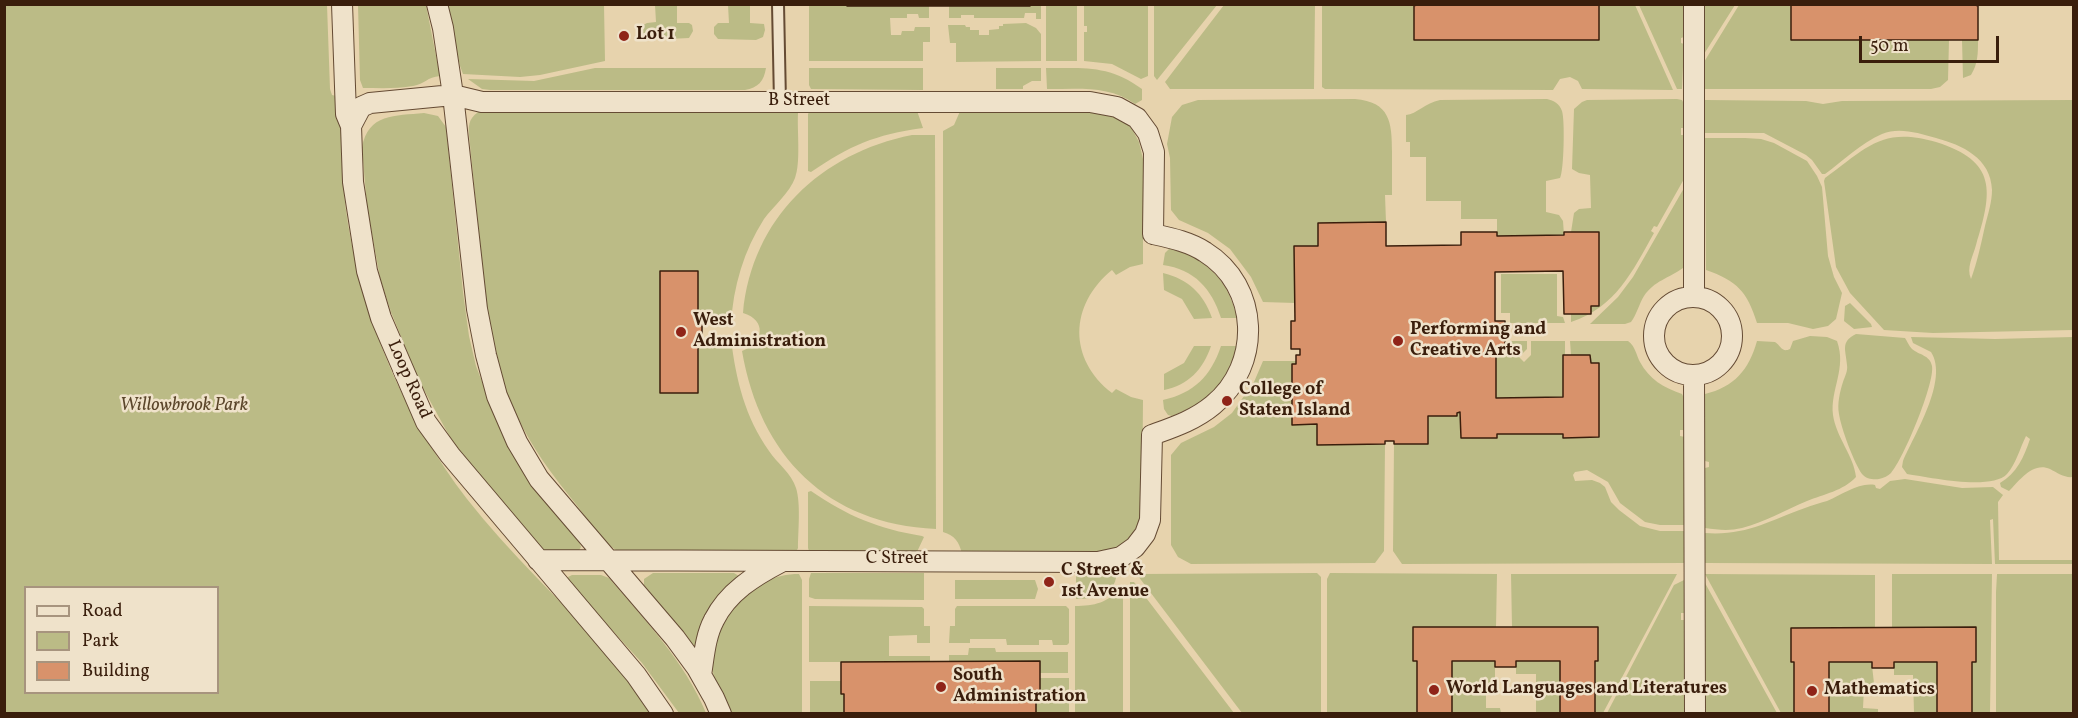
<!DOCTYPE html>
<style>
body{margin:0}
#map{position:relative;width:2078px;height:718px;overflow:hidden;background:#e7d3ad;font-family:Vollkorn,serif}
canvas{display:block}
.frame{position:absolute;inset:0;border:6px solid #3a1e0c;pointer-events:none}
.legend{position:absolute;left:24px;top:586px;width:195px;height:108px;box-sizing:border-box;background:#efe2ca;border:2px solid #a7947e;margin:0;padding:8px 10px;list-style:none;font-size:18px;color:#3a1e0c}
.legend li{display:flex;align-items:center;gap:12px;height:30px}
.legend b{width:30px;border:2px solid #a7947e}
.scale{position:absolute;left:1859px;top:36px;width:140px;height:27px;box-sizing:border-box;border:3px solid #3a1e0c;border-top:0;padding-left:8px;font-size:18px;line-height:21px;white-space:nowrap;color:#3a1e0c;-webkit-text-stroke:4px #efe2ca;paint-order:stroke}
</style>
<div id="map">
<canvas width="2078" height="718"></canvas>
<div class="frame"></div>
<ul class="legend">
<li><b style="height:8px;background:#efe2ca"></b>Road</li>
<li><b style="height:16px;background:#bbbb86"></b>Park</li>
<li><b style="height:16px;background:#d8926b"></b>Building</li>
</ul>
<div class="scale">50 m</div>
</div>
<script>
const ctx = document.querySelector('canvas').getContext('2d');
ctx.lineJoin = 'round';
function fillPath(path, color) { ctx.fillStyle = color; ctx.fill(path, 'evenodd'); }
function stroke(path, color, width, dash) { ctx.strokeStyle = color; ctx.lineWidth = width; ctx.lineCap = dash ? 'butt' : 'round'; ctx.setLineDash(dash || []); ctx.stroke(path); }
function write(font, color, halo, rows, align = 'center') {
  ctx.font = font + ' Vollkorn,serif'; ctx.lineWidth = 5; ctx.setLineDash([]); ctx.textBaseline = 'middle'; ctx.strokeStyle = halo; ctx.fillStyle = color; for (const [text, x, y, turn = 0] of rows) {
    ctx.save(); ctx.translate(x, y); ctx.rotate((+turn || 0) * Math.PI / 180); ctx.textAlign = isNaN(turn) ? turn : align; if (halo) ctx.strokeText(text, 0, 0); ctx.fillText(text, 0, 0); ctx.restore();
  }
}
fillPath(new Path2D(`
 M846,4L929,6V18H919L918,14H907V18H890L891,35H901L902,31H914L915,27H930V42H923V61H809V5Z
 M4,5H327L330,89L332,95L340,97C341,139 341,182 348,224C365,324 405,418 467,499C510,554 562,601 608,653C625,672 640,693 656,713H5ZM26,588H218V692H26Z
 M358,5H426L440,76C427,77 425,84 413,86C397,89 379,88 363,88L360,80Z
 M447,5H604L605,61L540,75L520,77L463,74L460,66Z
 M655,5H677V23H689L692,25L693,31L689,38L649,40C642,38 641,32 641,26L647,23L656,22Z
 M728,5H750V23L764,24L765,30L763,37L756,40L718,39L714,34V27L718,23H729Z
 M1030,5H1041V19H1036V13H1025L1024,18H974V15H961V18H949V6Z
 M1046,5H1077V61H1046Z
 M1084,5H1148V76L1141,79L1112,64L1084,61V32H1087V26H1084Z
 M1154,5H1217L1157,80L1154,76Z
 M1224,5H1315L1314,89H1170L1165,82Z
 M1322,5H1418L1414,6V40H1599V6L1596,5H1635L1673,90L1582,89L1578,81L1570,77L1560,79L1553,90L1325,89L1322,87Z
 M1639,5H1683L1684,37L1681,38V43L1684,44L1682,89H1677Z
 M1704,5H1735L1704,54Z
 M1739,5H1795L1792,40H1949L1948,80L1940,87L1931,89H1704V62Z
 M1026,23L1036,28L1041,34V61L956,62V43H950L948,25H965L966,27H970V30H979V35H989V30L999,29V26H1003V24Z
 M1962,40H1978C1978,53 1978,64 1971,75L1963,78Z
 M595,68H766C764,81 758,88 745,90H490L482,89L468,79L534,81Z
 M809,68H923V90L811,89L809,85Z
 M996,68H1041V81H1032L1023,86V89H996Z
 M1046,68C1085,68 1110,65 1142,89V100L1135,104C1109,85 1078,89 1047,89Z
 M1355,99C1390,102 1392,122 1392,152C1392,166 1392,181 1392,195H1385L1386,222L1318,223V246L1294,247L1295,303L1263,302L1251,277L1230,249L1208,233L1179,220L1171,210L1170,158L1167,144L1172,117L1182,105L1198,100Z
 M1547,99C1554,101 1559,103 1562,111C1565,120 1564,171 1560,178L1546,181V212L1559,215L1563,221L1564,235L1497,236V219H1461V201H1426V157H1410V142H1406V115C1417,114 1425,103 1440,100Z
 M1677,99L1682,100L1684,104V128H1681V135H1684V179L1657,227L1654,226L1651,231L1654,233C1632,272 1616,307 1571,322V314H1590L1591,306L1599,305V232H1571L1574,213L1579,209L1591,208L1590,175L1579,173L1572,169L1574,109L1582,102L1587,100Z
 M1705,100L1806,101L1823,104L1842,101L2073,100V330L1933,333L1884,330L1850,293L1836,267L1824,181L1825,178C1866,148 1882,126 1936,142C1997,161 1993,191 1976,245C1973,256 1966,268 1971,279C1977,263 1981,244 1985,226C1988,214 1992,202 1992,190C1991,158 1962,145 1936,138C1918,133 1899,127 1882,134C1861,143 1843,161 1825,174H1822L1812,160L1806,155L1764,133H1705Z
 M795,108L798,113C797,132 801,162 795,178C790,192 773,207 764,219C744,250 733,287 731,324H702V319H698V271H660V393H698V345L702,339H731C736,380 745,417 769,451C777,463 792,474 796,488C801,504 798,531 798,548L795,554L621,553C602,543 588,520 575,503C553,476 532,448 517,416C492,365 487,309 481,253C477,214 473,175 469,135C468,123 470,116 482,110Z
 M916,108L923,128C874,135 851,145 811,172L808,171V114L811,109Z
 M961,109H1095L1123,119L1132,129L1139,142L1143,159V264L1130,267L1116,275L1112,270C1069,305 1068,359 1112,393L1116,389L1131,397L1143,400L1142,515C1135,534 1125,546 1105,552L962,554C959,541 955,536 943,532V131L954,125Z
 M424,113L438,116L446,127L463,292L469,336L476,366L501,431L524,470L579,541L581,547L578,552L542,551L456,448L419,381L391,312L380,278L367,207L362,148C368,113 395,116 424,113Z
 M912,135H935L936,529C827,524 760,456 742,351C764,343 767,320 743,313C752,218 821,153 912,135Z
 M1705,138H1745L1761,139L1774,143L1807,161L1817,176L1822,187L1828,256L1834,277L1842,293L1836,319L1828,326L1813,329L1788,323H1757C1747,291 1737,281 1706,270Z
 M1684,188L1683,268C1669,278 1654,281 1644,296C1639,304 1637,314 1631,322L1625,324H1590L1618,297L1633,277Z
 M1169,249C1179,249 1187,253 1195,258C1219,272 1231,292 1237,318H1221C1212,289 1194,269 1163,265L1165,253Z
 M1163,273C1188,279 1204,294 1212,318L1194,319L1182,299L1164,290Z
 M1501,274H1557V316L1563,317L1565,323H1510V313H1501Z
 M1850,303L1871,324L1872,327L1854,329L1844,321L1845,306Z
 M1856,334L1905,338C1907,341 1909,346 1912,349C1919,355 1930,355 1932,366C1935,383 1903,460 1891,473C1888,476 1884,478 1879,479C1874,480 1866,479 1862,474C1854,463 1841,428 1839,414C1837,404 1840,391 1843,382C1845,376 1848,371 1847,365C1846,350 1840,342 1856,334Z
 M1810,336L1827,337L1837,341C1847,369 1830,389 1833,415C1836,437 1854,456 1856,477C1843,491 1824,494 1807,501C1785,510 1765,522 1742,528C1730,531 1718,530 1705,528V468L1709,467V462L1705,461V394C1734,387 1749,370 1757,341L1775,342C1781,346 1782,353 1790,349L1793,341Z
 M1911,337L1995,339L2073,337V477C2064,478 2058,473 2050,469C2033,461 2019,481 2009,491L2001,487L2000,483C2017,473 2024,457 2030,439L2026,436C2020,448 2016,464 2007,474C1991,491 1928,477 1907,474L1902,467L1903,461C1914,435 1949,380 1931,352L1913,343Z
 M1510,341H1527V349L1519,357L1524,362L1531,355V341H1565V355H1563V397L1496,398V348H1501L1502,351H1510Z
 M1570,341H1628C1636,347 1636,355 1640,362C1649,379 1664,388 1682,394L1685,400V430H1680V436L1685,437L1684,525H1660L1645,522L1620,503L1608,482L1587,470L1575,472L1573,475L1575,481L1592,480L1600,483L1605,487L1611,502L1619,510L1640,526L1660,531H1684V563L1402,564L1393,551L1394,444H1428V416L1460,412L1461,438L1497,434H1563L1564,438L1599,437V364L1591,363L1590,355H1571Z
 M1194,346H1211C1203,370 1188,385 1164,390V374L1184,363Z
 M1221,346H1237C1225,387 1211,400 1172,416L1168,415L1164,409L1163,400C1194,393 1211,376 1221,346Z
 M1263,361H1296V364L1292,365V424H1317V445L1385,444L1384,551L1375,563L1191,564L1178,557L1171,545V455L1181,443L1214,427L1232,413L1254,382Z
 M1905,479L1962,488L1993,487L2003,495L1998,502L1999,560H2073V564H1995L1993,519L1990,520L1992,564L1705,563V533C1746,536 1768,521 1805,508C1812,505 1820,503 1827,501C1842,495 1859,482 1875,485L1876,488L1880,489L1890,481Z
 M811,491C847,516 879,529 922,536L924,537L916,554H810L808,548V492Z
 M1116,570C1119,594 1095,599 1076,599V574L1103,573Z
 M653,573H734L739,576L696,648L644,585V579Z
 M811,573H924V600L815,599L809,597V579Z
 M1317,573L1321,577V714L1242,713L1138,576L1140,574Z
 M1330,573L1497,574L1496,627H1414L1413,661H1417V713L1327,714V579Z
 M799,574L802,580V713L728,714C722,699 713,681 712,665C710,616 751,574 799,574Z
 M1511,574H1677L1603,713H1595V661H1598V627H1512Z
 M1705,574L1875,575V628H1791V662H1794V713H1781Z
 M1892,574H1992L1990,713H1972V662L1892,628Z
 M1997,574H2073V713H1996V592Z
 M572,575H601L609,578C645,620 685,662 706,713H679L642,663L569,583L568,577Z
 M955,580H1035L1038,589L1035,599H955Z
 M1684,580V613H1681V620H1684V713H1607L1674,585Z
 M1130,582H1134L1234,713H1130Z
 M1705,583L1777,713H1705Z
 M1121,586L1123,588V713H1075V606C1094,606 1109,603 1121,586Z
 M809,606L922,607L924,609V626H930V643H917V635L889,636V656H930V662H809Z
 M957,606H1066L1069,609V643L1067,645H1053L1052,640H1039V645H1007L1006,639H970V643H949L950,626H955V609Z
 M969,648H995L996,652H1068V673H1040L949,662V655H968Z
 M1452,661H1495V687H1486V708H1500L1501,713H1452Z
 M1516,661H1560V713H1536V674H1516Z
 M1829,662H1872C1872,671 1874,678 1874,687L1864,688L1863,708L1878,709V713H1829Z
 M1894,662H1937V713H1914L1913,675H1894Z
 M1040,678H1069V713L1036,714V694L1040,693Z
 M810,681H841L844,694V713L810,714Z`), '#bbbb86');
const building = new Path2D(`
 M847,4H1030V6H847Z
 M1418,4L1599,5V40H1414V6Z
 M1795,4H1973L1978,6V40H1791V5Z
 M1386,222V246L1461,245V232H1497V236L1564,235V232H1599V306H1591V314H1564L1563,271L1495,272V321H1505V348H1496V398L1563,397V355H1590L1591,363H1599V437L1563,438V434H1497V438H1461L1460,412L1457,413V416H1428V444H1394V441H1385V444L1317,445V424L1292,425V364H1296V355H1300V349H1291V321H1295L1294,246H1318V223Z
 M660,271H698V319H702V345H698V393H660Z
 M1413,627H1598V661H1595V714H1560V661H1516V667H1495V661H1452V714H1417V661H1413Z
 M1976,627V662H1972V714H1937V662H1894V668H1872V662H1829V714H1794V662H1791V628Z
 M1040,661V694H1036V714H844V694H841V662Z`);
fillPath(building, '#d8926b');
stroke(building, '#3a1e0c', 1.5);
const lane = new Path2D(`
 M778,4L780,102`);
const street = new Path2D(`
 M342,4L346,114L351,126L353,182L367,271L381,318L426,422L450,455L636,675L663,714
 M437,4L443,28L453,95L477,309L486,355L497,396L517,442L539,479L675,638L697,668L714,698L721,714
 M1694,4V296
 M351,126L361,107L370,103L453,95L482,102H1090L1117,107L1137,118L1148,133L1154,152L1153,234C1171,238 1190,242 1205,252C1260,286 1262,365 1213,405C1195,420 1174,427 1152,435L1150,520L1145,534L1135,547L1121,557L1098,562L538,560
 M1654 336a39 39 0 1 1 78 0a39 39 0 1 1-78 0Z
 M1694,375L1695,714
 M701,675C704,657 705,637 714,620C728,592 754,576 781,562`);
stroke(lane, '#654b34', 14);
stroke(street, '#654b34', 22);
stroke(lane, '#efe2ca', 10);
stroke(street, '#efe2ca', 20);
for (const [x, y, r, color] of [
 [624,36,6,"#8f2418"],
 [681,332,6,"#8f2418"],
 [1398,341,6,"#8f2418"],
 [1227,401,6,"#8f2418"],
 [1049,582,6,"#8f2418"],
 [941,687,6,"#8f2418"],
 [1434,690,6,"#8f2418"],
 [1812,691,6,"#8f2418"]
]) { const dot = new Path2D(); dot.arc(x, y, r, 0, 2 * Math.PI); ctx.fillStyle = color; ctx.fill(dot); stroke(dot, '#efe2ca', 2); }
write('bold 18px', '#3a1e0c', '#efe2ca', [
 ["Lot 1",636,36],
 ["West",693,322],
 ["Administration",693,343],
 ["Performing and",1410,331],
 ["Creative Arts",1410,352],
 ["College of",1239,391],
 ["Staten Island",1239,412],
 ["C Street &",1061,572],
 ["1st Avenue",1061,593],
 ["South",953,677],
 ["Administration",953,698],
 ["World Languages and Literatures",1446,690],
 ["Mathematics",1824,691]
], 'left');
write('18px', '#3a1e0c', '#efe2ca', [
 ["B Street",799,102],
 ["Loop Road",408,380,66],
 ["C Street",897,560]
]);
write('italic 18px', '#5a452a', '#efe2ca', [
 ["Willowbrook Park",184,407]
]);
</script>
